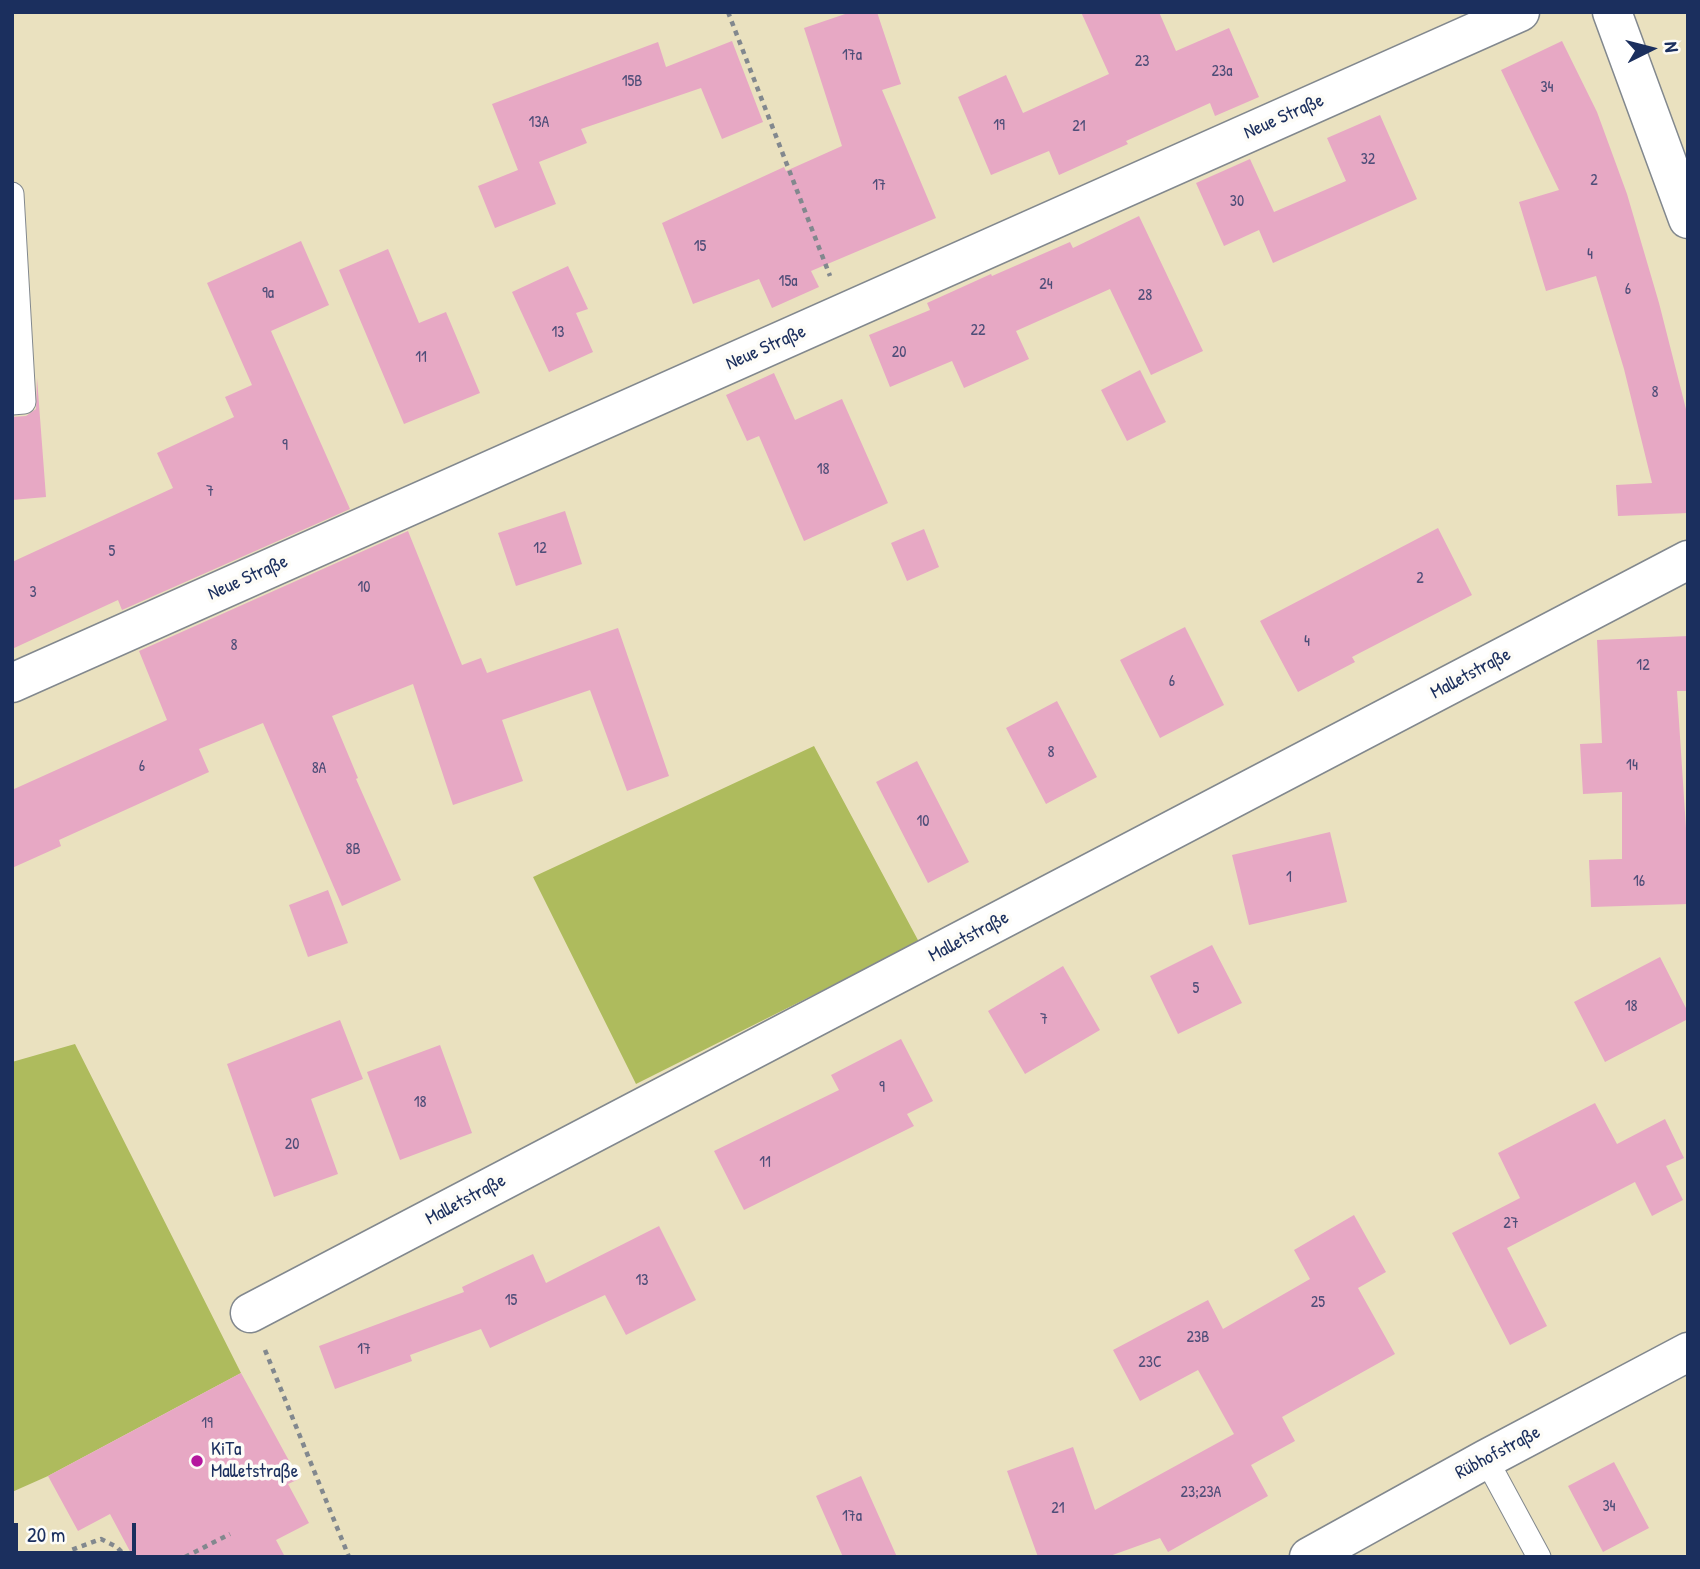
<!DOCTYPE html>
<meta charset="utf-8">
<style>
body{margin:0}
#map{position:relative;width:1700px;height:1569px;overflow:hidden;background:#eae1bf;font-family:"Patrick Hand",sans-serif}
canvas{display:block}
.frame{position:absolute;inset:0;border:14px solid #1b2f5e;pointer-events:none}
.north{position:absolute;left:1616px;top:14px;width:70px;height:70px;-webkit-text-stroke:5px #fdfcf7;paint-order:stroke;rotate:84deg;font-size:19px;font-weight:700;line-height:28px;text-align:center;color:#1b2f5e}
.north::after{content:'';display:block;margin:auto;width:24px;height:32px;background:#1b2f5e;clip-path:polygon(50% 0,100% 100%,50% 72%,0 100%)}
.scale{position:absolute;left:14px;top:1523px;width:122px;height:32px;box-sizing:border-box;border:4px solid #1b2f5e;border-top:0;padding-left:9px;font-size:21px;line-height:24px;white-space:nowrap;color:#1b2f5e;-webkit-text-stroke:5px #fdfcf7;paint-order:stroke}
</style>
<div id="map">
<canvas width="1700" height="1569"></canvas>
<div class="frame"></div>
<div class="north">N</div>
<div class="scale">20 m</div>
</div>
<script>
const ctx = document.querySelector('canvas').getContext('2d');
ctx.lineJoin = 'round';
function fillPath(path, color) { ctx.fillStyle = color; ctx.fill(path, 'evenodd'); }
function stroke(path, color, width, dash) { ctx.strokeStyle = color; ctx.lineWidth = width; ctx.lineCap = dash ? 'butt' : 'round'; ctx.setLineDash(dash || []); ctx.stroke(path); }
function write(font, color, halo, rows, align = 'center') {
  ctx.font = font + ' "Patrick Hand",sans-serif'; ctx.lineWidth = 7; ctx.setLineDash([]); ctx.textBaseline = 'middle'; ctx.strokeStyle = halo; ctx.fillStyle = color; for (const [text, x, y, turn = 0] of rows) {
    ctx.save(); ctx.translate(x, y); ctx.rotate((+turn || 0) * Math.PI / 180); ctx.textAlign = isNaN(turn) ? turn : align; if (halo) ctx.strokeText(text, 0, 0); ctx.fillText(text, 0, 0); ctx.restore();
  }
}
fillPath(new Path2D(`
 M814,746L919,942L636,1084L533,877Z
 M75,1044L241,1373L48,1476L12,1492V1062Z`), '#aebb5d');
fillPath(new Path2D(`
 M851,12H877L901,84L882,90L936,218L811,271L819,287L772,308L759,279L693,304L662,223L784,167L786,171L842,146L804,28Z
 M1081,12H1159L1176,51L1229,28L1259,97L1215,116L1210,103L1126,141L1128,144L1059,175L1049,151L991,175L958,97L1006,75L1023,113L1109,74Z
 M732,41L763,122L722,139L701,88L581,129L587,143L539,162L556,204L495,228L478,186L518,170L492,104L658,42L666,67Z
 M1562,41L1597,112L1627,194L1659,303L1688,417V513L1618,516L1616,485L1652,483L1624,369L1596,276L1546,291L1519,202L1559,190L1501,70Z
 M1380,115L1417,199L1273,263L1259,230L1224,246L1196,183L1250,159L1274,212L1346,181L1327,138Z
 M1139,216L1203,351L1151,375L1110,289L1016,331L1029,359L964,388L952,361L890,387L869,335L930,310L927,303L991,274L992,276L1070,242L1073,248Z
 M301,241L329,305L271,331L350,509L122,610L118,600L12,649V562L173,488L157,453L234,417L225,397L252,385L207,283Z
 M388,249L419,323L446,312L480,393L404,424L339,270Z
 M568,266L588,309L576,313L593,352L549,372L512,292Z
 M1140,370L1166,422L1127,441L1101,390Z
 M774,373L795,420L842,399L888,503L804,541L759,436L747,441L726,395Z
 M37,378L46,497L12,500V417L26,416L36,409Z
 M565,511L582,564L516,586L498,533Z
 M1438,528L1472,595L1352,657L1355,662L1298,692L1260,621Z
 M924,529L939,567L907,581L891,543Z
 M408,531L462,665L481,658L487,673L618,628L669,776L627,791L590,690L502,720L523,781L453,805L413,684L332,716L358,778L356,779L401,880L342,906L263,723L199,749L209,772L59,840L61,846L12,868V790L167,720L139,651Z
 M1185,627L1224,705L1160,738L1120,660Z
 M1688,636V691H1677L1688,859V904L1591,907L1589,860L1622,859V792L1583,794L1580,744L1602,743L1597,640Z
 M1057,701L1097,777L1046,804L1006,728Z
 M917,761L969,862L928,883L876,782Z
 M1330,832L1347,902L1249,925L1232,855Z
 M328,890L348,943L308,957L289,905Z
 M1212,945L1242,1003L1178,1034L1150,976Z
 M1660,957L1688,1012V1019L1605,1062L1574,1002Z
 M1063,966L1100,1030L1025,1074L988,1011Z
 M340,1020L363,1079L311,1099L338,1174L274,1197L227,1064Z
 M901,1039L933,1101L907,1114L914,1126L744,1210L714,1151L839,1090L831,1075Z
 M440,1045L472,1133L400,1160L367,1072Z
 M1595,1103L1617,1144L1665,1119L1684,1158L1666,1166L1683,1200L1652,1216L1635,1182L1507,1248L1547,1326L1510,1345L1452,1233L1520,1198L1498,1153Z
 M1354,1215L1386,1272L1358,1288L1395,1354L1282,1417L1295,1441L1251,1465L1268,1496L1168,1552L1160,1538L1107,1557H1038L1007,1471L1073,1447L1095,1510L1234,1434L1198,1370L1140,1401L1113,1350L1208,1300L1223,1329L1310,1279L1294,1250Z
 M659,1226L696,1300L626,1335L605,1295L490,1348L481,1329L410,1355L412,1361L335,1389L319,1346L464,1292L462,1287L533,1254L546,1283Z
 M241,1373L299,1479L288,1484L309,1523L276,1540L285,1557H133L110,1514L78,1531L48,1476Z
 M1614,1462L1649,1528L1603,1552L1568,1486Z
 M861,1476L897,1557H843L816,1496Z`), '#e7a8c4');
const service = new Path2D(`
 M12,194L24,402L12,403
 M1486,1459L1539,1557`);
const minor = new Path2D(`
 M1612,12L1688,219
 M12,683L1520,12
 M250,1313L1688,560`);
const tertiary = new Path2D(`
 M1309,1557L1486,1459L1688,1352`);
stroke(service, '#82888e', 25);
stroke(minor, '#82888e', 41);
stroke(tertiary, '#82888e', 41);
stroke(new Path2D(`
 M728,12L830,276
 M265,1350L349,1557
 M66,1557L71,1550L101,1539L117,1547L126,1557
 M185,1557L230,1534`), '#82888e', 4.5, [5, 5]);
stroke(service, '#fff', 23);
stroke(minor, '#fff', 38);
stroke(tertiary, '#fff', 38);
for (const [x, y, r, color] of [
 [197,1461,7,"#b5179e"]
]) { const dot = new Path2D(); dot.arc(x, y, r, 0, 2 * Math.PI); ctx.fillStyle = color; ctx.fill(dot); stroke(dot, '#fdfcf7', 2.5); }
write('16px', '#4e4d78', null, [
 ["17a",852,56],
 ["23",1142,62],
 ["23a",1222,72],
 ["15B",632,82],
 ["34",1547,88],
 ["13A",539,123],
 ["19",999,126],
 ["21",1079,127],
 ["32",1368,160],
 ["2",1594,181],
 ["17",879,186],
 ["30",1237,202],
 ["15",700,247],
 ["4",1590,255],
 ["15a",788,282],
 ["24",1046,285],
 ["6",1628,290],
 ["9a",268,294],
 ["28",1145,296],
 ["22",978,331],
 ["13",558,333],
 ["20",899,353],
 ["11",421,358],
 ["8",1655,393],
 ["9",285,446],
 ["18",823,470],
 ["7",210,492],
 ["12",540,549],
 ["5",112,552],
 ["2",1420,579],
 ["10",364,588],
 ["3",33,593],
 ["4",1307,642],
 ["8",234,646],
 ["12",1643,666],
 ["6",1172,682],
 ["8",1051,753],
 ["14",1632,766],
 ["6",142,767],
 ["8A",319,769],
 ["10",923,822],
 ["8B",353,850],
 ["1",1289,878],
 ["16",1639,882],
 ["5",1196,989],
 ["18",1631,1007],
 ["7",1044,1020],
 ["9",882,1088],
 ["18",420,1103],
 ["20",292,1145],
 ["11",765,1163],
 ["27",1511,1224],
 ["13",642,1281],
 ["15",511,1301],
 ["25",1318,1303],
 ["23B",1198,1338],
 ["17",364,1350],
 ["23C",1150,1363],
 ["19",207,1424],
 ["23;23A",1201,1493],
 ["34",1609,1507],
 ["21",1058,1509],
 ["17a",852,1517]
]);
write('19px', '#1b2f5e', '#fdfcf7', [
 ["Neue Straße",1284,117,-24],
 ["Neue Straße",766,348,-24],
 ["Neue Straße",248,578,-24],
 ["Malletstraße",1471,674,-28],
 ["Malletstraße",969,937,-28],
 ["Malletstraße",466,1200,-28],
 ["Rübhofstraße",1498,1453,-28]
]);
write('19px', '#1b2f5e', '#fdfcf7', [
 ["KiTa",211,1450],
 ["Malletstraße",211,1472]
], 'left');
</script>
